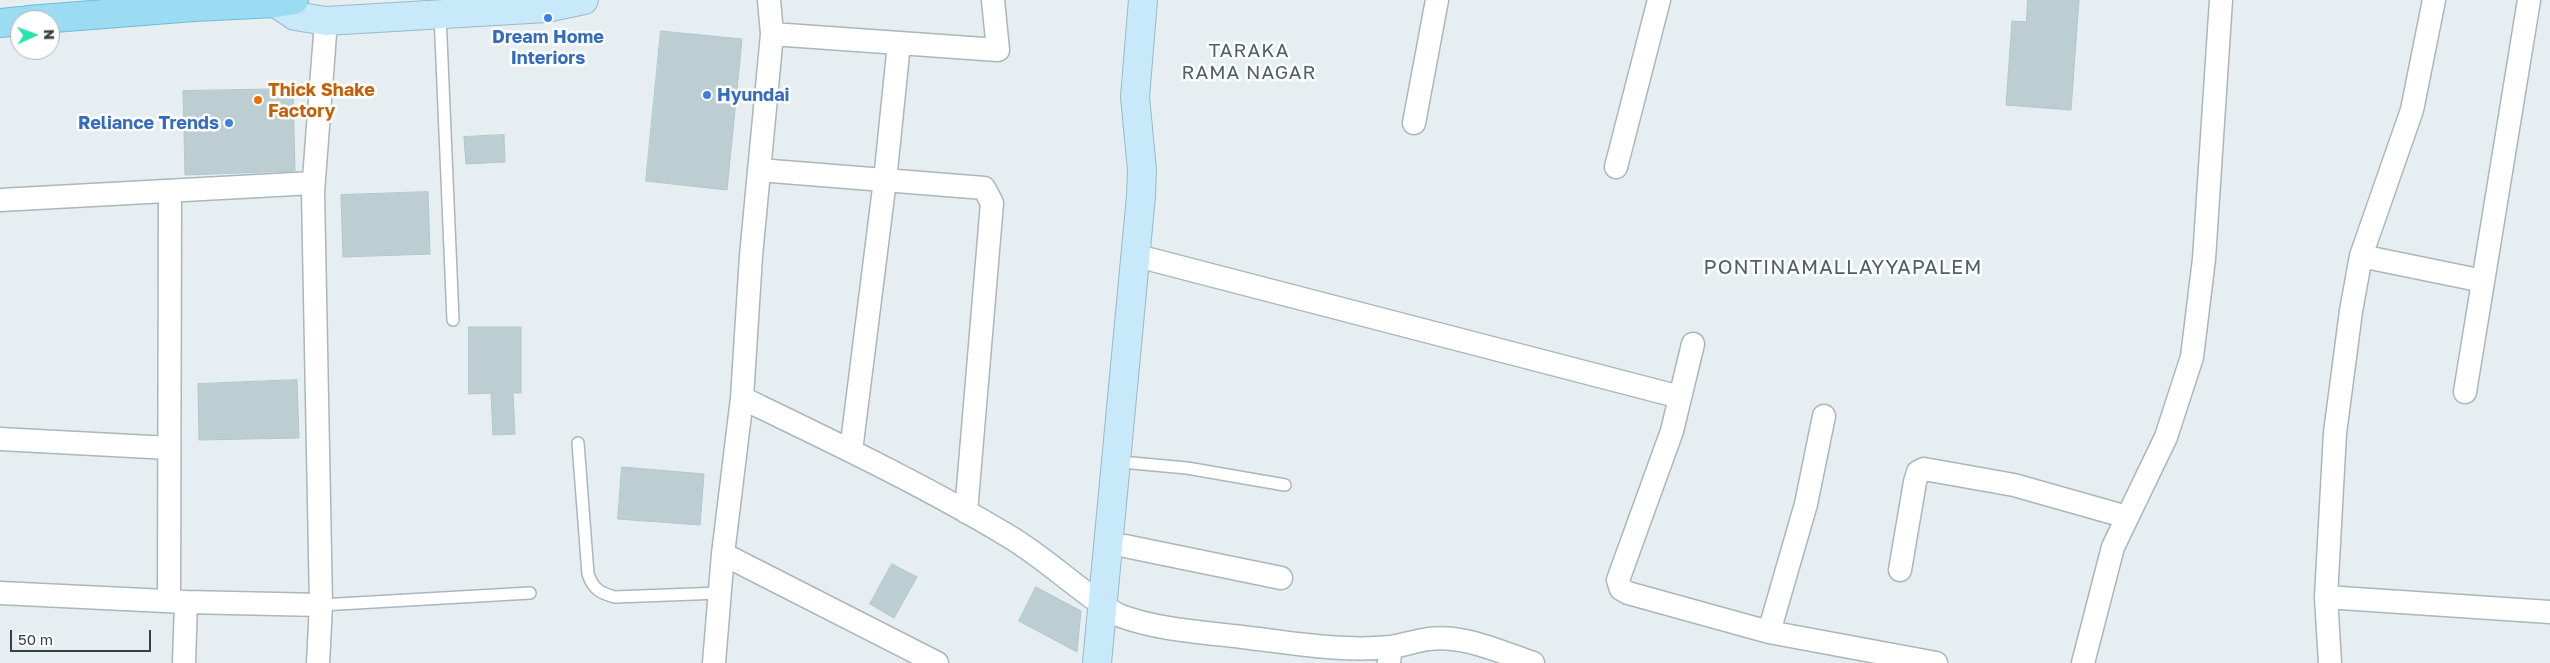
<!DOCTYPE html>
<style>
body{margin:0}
#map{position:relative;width:2550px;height:663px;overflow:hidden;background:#e6eef1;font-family:"Golos Text",sans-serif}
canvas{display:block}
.north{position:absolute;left:10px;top:10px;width:50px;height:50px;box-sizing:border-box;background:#fff;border:1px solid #afb3b4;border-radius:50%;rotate:88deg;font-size:14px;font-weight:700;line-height:20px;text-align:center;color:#364143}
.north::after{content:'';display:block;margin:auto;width:18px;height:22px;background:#2ae3ac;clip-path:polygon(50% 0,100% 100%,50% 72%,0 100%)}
.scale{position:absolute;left:10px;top:630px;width:141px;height:22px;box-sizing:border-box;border:2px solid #364143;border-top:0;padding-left:6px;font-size:15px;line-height:18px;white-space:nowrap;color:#364143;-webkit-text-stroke:4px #fff;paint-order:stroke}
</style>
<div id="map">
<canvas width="2550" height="663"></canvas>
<div class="north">N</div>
<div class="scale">50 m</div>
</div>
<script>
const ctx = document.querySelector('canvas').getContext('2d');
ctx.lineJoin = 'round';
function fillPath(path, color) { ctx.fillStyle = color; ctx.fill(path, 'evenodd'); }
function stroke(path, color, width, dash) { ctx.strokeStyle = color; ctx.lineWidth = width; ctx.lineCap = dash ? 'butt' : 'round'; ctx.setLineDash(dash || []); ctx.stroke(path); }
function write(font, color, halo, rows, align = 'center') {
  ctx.font = font + ' "Golos Text",sans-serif'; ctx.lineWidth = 5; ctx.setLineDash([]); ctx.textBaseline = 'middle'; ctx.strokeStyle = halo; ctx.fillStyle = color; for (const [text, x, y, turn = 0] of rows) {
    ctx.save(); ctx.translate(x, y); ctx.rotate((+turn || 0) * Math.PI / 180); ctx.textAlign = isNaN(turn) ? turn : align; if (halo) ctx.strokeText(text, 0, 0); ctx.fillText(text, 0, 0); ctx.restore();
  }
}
const building = new Path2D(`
 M2028,0H2079L2071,110L2006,105L2012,21L2026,22Z
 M661,31L742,39L727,190L646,181Z
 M293,89L295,171L185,175L183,91Z
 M504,135L505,162L466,164L464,137Z
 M428,192L430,254L343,257L341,195Z
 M469,327H521V393H513L515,434L493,435L491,393L469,394Z
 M297,380L299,438L199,440L198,384Z
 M622,467L704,474L700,525L618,519Z
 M892,564L917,577L894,618L870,604Z
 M1036,587L1081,611L1077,652L1019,621Z`);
fillPath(building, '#bcced1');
stroke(building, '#b0c7cb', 1);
const lane = new Path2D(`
 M440,14L453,320
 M578,443L588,574C593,589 600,593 615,597L720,593
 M1132,463L1187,468L1285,485
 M321,605L530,593`);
const street = new Path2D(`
 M769,0L772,34L998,50L993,0
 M2434,0L2412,110L2361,256L2351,311L2335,433L2326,597L2550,612
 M772,34L751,256L742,398C833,442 924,485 1010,537C1048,560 1080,592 1118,615C1158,630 1200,632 1242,637C1292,643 1341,652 1391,647
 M1414,123L1437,0
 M1616,167L1659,0
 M759,170L984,188L992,203L966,512
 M0,200L313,183
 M2361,256L2483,281
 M1149,259L1680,397
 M1693,344L1672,431L1618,580L1621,589L1628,593L1769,632L1936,663
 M2465,392L2529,0
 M742,398L723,554L937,663
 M0,439L169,448
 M851,451L885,180L899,44
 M1125,546L1281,578
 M1900,570L1915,482L1918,472L1924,469L2014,485L2127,517
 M0,593L186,602L321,605
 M2326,597L2330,663
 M169,601L170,191
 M1769,632L1806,504L1824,416
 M1389,662L1391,647C1403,645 1416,641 1428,639C1463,634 1500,652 1533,663
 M184,663L186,602
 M318,663L321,605L313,192L326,21
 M714,663L723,554
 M2083,663L2113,547L2166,437L2192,357L2204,259L2221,0`);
const secondary = new Path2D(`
 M276,3L295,16L326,21L546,8L584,0
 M1097,663L1141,196L1142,170L1135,97L1143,0`);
const primary = new Path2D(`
 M28,20L194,7L276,3L294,0
 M0,23L20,21`);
stroke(lane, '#a9b7bb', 14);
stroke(street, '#a9b7bb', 25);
stroke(secondary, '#97bac9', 30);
stroke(primary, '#6ebcd6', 30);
stroke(lane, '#fff', 11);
stroke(street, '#fff', 22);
stroke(secondary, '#c8e9f9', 28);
stroke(primary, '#9cdcf3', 28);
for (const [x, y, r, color] of [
 [548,18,5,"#3f7fe0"],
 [707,95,5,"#3f7fe0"],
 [258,100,5,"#e8710a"],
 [229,123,5,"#3f7fe0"]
]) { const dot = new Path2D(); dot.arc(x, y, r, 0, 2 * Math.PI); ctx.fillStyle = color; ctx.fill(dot); stroke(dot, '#fff', 2); }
write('bold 18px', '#366cbe', '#fff', [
 ["Dream Home",548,37],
 ["Interiors",548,58],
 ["Hyundai",717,95,"left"],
 ["Reliance Trends",219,123,"right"]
]);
write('bold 18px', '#c56008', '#fff', [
 ["Thick Shake",268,90],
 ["Factory",268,111]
], 'left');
ctx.letterSpacing = '1px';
write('19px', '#4e6164', '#fff', [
 ["TARAKA",1249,51],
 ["RAMA NAGAR",1249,73]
]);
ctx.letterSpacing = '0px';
ctx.letterSpacing = '1px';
write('20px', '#4e6164', '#fff', [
 ["PONTINAMALLAYYAPALEM",1843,268]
]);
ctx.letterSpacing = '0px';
</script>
